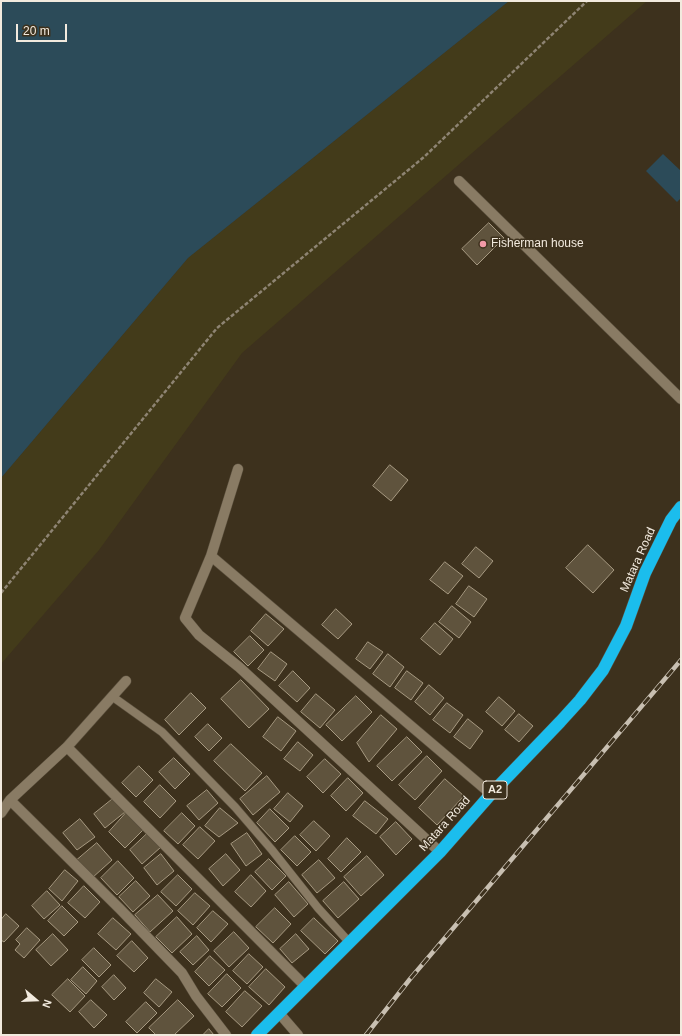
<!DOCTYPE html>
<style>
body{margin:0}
#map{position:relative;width:682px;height:1036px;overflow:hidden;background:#3d311d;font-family:Helvetica,sans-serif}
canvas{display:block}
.frame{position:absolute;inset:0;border:2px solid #f2eade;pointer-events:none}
.north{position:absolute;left:16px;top:980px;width:40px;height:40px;-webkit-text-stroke:3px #3d311d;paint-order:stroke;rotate:109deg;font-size:11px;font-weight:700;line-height:16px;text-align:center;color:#f2eade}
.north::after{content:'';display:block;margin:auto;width:14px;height:18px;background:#f2eade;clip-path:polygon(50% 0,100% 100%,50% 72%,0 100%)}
.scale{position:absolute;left:16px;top:24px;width:51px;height:18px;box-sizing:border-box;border:2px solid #f2eade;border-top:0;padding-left:5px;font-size:12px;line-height:14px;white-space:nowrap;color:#f2eade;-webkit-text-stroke:3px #3d311d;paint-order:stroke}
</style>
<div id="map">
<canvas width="682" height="1036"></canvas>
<div class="frame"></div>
<div class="north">N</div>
<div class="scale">20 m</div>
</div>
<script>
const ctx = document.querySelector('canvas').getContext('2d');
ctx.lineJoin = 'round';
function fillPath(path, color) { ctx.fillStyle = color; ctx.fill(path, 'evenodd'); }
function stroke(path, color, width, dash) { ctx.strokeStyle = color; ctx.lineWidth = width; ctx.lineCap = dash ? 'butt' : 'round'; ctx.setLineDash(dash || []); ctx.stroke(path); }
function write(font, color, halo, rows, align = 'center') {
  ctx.font = font + ' Helvetica,sans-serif'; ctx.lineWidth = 3; ctx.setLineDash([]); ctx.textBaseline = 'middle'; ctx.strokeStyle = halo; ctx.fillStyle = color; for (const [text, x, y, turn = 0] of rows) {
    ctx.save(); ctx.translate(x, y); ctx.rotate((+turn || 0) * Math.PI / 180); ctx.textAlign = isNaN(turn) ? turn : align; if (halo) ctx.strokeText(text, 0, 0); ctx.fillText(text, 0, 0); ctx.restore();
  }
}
fillPath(new Path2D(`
 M509,1H647L242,353L99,550L1,664V478L188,258Z`), '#433b1a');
fillPath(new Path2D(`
 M1,1H509L188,258L1,478Z
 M663,154L681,171V198L677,202L646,171Z`), '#2c4b59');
const building = new Path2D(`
 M489,223L504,238L477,265L462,249Z
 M390,465L408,480L391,501L373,486Z
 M588,545L614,570L593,593L566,568Z
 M476,547L493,561L479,578L462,564Z
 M445,562L463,576L448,594L430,580Z
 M469,586L487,599L474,617L456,604Z
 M452,606L471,622L459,638L439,622Z
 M336,609L352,624L338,639L322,625Z
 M266,614L284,629L268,646L251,631Z
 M435,623L453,639L440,655L421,639Z
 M250,636L264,650L248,666L234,652Z
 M368,642L383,652L370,669L356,659Z
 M271,652L287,664L275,681L258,669Z
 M388,654L404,667L390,687L373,674Z
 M293,671L310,688L297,702L279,686Z
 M407,671L423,683L411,700L395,688Z
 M241,680L269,709L249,728L221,699Z
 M429,685L444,698L430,715L415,702Z
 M191,693L206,708L179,735L165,720Z
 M316,694L335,710L320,728L301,712Z
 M356,696L372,712L342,741L326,725Z
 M499,697L515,711L502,726L486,712Z
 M447,703L463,715L450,733L433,720Z
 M519,714L533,726L519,742L505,730Z
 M381,715L397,729L369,762L357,743Z
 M278,717L296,731L281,751L263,737Z
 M468,719L483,731L470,749L454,737Z
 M208,724L222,738L209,751L195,737Z
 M407,737L422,752L392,781L377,766Z
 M298,742L313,755L300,771L284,759Z
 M231,744L262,773L245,791L214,761Z
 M427,756L442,771L415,800L399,785Z
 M174,758L190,774L175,789L159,772Z
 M325,759L341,774L323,793L307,777Z
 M139,766L153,780L136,797L122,783Z
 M267,776L280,792L253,815L240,799Z
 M348,778L363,793L346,811L331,796Z
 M445,779L464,796L437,825L419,808Z
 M160,785L176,801L160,818L144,802Z
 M207,790L218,803L199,820L187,806Z
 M288,793L303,806L290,822L274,809Z
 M114,798L125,812L105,828L94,814Z
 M365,801L388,819L376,834L353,816Z
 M220,808L238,823L219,837L205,826Z
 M270,809L289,828L275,842L257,823Z
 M126,813L143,830L125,848L109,832Z
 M182,813L195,826L178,844L164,831Z
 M80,819L95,837L77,850L63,833Z
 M314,821L330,836L316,851L300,835Z
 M396,822L412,839L396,855L380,837Z
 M200,827L215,841L198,859L183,845Z
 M148,833L161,847L142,864L130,850Z
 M247,833L262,854L246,866L231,844Z
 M295,836L311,852L297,866L281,850Z
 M347,838L361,852L341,872L328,859Z
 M97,843L112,860L92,878L77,860Z
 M161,854L174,871L157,885L144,868Z
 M226,854L240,870L223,886L209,869Z
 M367,856L384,875L361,896L344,877Z
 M269,859L286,876L272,890L255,872Z
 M319,860L335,878L317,893L302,875Z
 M118,861L134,878L117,895L101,878Z
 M65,870L78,881L62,901L49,889Z
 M178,875L192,889L176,906L161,892Z
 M251,875L266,891L251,907L235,892Z
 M136,881L150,896L133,912L119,897Z
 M289,882L308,904L294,917L275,895Z
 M344,882L359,899L338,918L323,901Z
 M84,886L100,902L85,918L68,903Z
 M47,891L60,905L44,919L32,906Z
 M195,893L210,906L193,925L178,911Z
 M158,895L173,911L150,932L135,915Z
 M62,906L78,922L64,936L48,921Z
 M275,908L291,924L273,943L256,927Z
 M213,911L228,924L211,942L197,928Z
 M6,914L19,926L4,942L1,940V920Z
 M177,917L192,934L172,953L156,937Z
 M113,918L131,934L116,950L98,934Z
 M314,918L338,941L325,954L301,931Z
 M27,928L40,940L24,958L15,950L20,944L16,940Z
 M234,932L249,948L229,967L214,951Z
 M53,934L68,950L51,966L36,950Z
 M296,934L309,949L292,963L280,949Z
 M197,936L209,950L193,965L180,952Z
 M132,941L148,958L134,972L117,956Z
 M94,948L111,965L99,977L82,960Z
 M249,954L263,967L247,984L233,971Z
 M210,956L225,970L209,986L195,972Z
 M83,967L97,981L86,994L71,980Z
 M266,969L285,987L269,1005L249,987Z
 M227,974L241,988L222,1007L208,994Z
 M114,975L126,988L114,1000L102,987Z
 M68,979L85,996L70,1012L52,995Z
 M156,979L172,992L159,1007L144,993Z
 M245,991L262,1006L242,1027L226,1012Z
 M91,1000L107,1015L94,1028L79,1012Z
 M178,1000L194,1016L174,1035H156L149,1028Z
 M146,1002L157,1013L137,1033L126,1022Z
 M209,1029L214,1035H203Z`);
fillPath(building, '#5f533d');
stroke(building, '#a79a82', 1);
const lane = new Path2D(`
 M113,697L162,732L235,807L272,850L318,908L349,942`);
const street = new Path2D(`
 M459,181L681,399
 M238,469L211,556L185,618L199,635L239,667L440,852
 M211,556L491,794
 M67,747L306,987
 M10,800L120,909L182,973L196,996L226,1035
 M1,813L10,800L67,747L126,681
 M279,1013L298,1035`);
const highway = new Path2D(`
 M257,1035L440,852L491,794L560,722L580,700L603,670L626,626L645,573L671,520L681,507`);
stroke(lane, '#5a4f3d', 9);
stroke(street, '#5a4f3d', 11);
stroke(highway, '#5a4f3d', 13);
stroke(new Path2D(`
 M1,593L217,328L424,157L587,1`), '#8e8473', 2.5, [4, 2]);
stroke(lane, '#897b64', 8);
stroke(street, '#897b64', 10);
stroke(highway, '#1bbded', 12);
const rail = new Path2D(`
 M366,1035L410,979L681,660`);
stroke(rail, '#c8bfb1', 4.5);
stroke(rail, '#3d311d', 3, [9]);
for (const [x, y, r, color] of [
 [483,244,4,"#f39aa8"]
]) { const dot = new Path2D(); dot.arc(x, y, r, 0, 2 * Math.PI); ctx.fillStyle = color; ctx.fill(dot); stroke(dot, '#3d311d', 1.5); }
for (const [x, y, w] of [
 [495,790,24]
]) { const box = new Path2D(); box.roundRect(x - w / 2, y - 9, w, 18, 3); ctx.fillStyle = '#3d311d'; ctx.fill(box); stroke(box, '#f2eade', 1); }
write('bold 11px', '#f2eade', null, [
 ["A2",495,790]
]);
write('12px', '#f2eade', '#3d311d', [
 ["Fisherman house",491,244]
], 'left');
write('12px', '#f2eade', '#3d311d', [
 ["Matara Road",638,560,-66],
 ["Matara Road",445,824,-48]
]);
</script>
